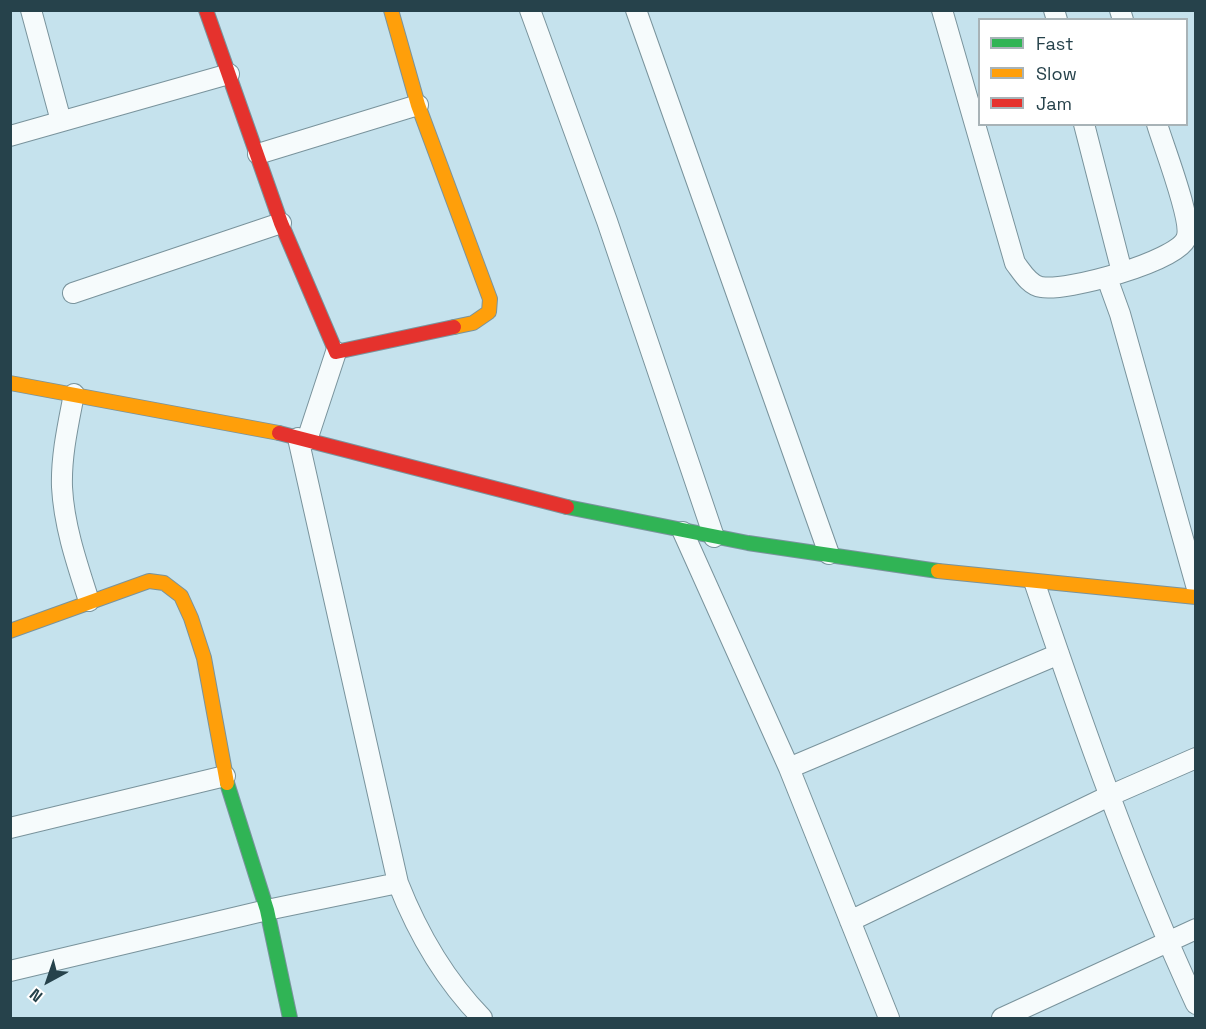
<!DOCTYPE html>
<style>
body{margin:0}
#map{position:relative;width:1206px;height:1029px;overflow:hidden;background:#c5e2ed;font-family:"Space Grotesk",sans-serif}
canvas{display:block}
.frame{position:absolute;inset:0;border:12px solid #26424b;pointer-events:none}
.legend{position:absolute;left:978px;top:18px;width:210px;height:108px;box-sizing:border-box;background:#fff;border:2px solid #a8b3b7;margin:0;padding:8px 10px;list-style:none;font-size:18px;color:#26424b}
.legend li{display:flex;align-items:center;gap:12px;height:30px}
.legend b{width:30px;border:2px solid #a8b3b7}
.north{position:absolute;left:18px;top:951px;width:60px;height:60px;-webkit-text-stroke:4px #fff;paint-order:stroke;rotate:220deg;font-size:16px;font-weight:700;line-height:24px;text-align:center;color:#26424b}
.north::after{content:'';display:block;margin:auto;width:21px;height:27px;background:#26424b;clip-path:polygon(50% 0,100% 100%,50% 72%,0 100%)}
</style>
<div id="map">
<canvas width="1206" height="1029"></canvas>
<div class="frame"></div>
<ul class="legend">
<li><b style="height:8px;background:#30b455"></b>Fast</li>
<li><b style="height:8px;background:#ff9f0a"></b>Slow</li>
<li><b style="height:8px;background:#e5322d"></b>Jam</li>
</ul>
<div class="north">N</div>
</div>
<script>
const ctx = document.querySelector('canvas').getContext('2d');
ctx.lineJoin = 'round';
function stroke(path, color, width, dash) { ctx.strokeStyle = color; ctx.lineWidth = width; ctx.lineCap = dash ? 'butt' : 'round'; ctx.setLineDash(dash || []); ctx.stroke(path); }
const street = new Path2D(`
 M31,10L61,121
 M530,10L607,221L714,537
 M636,10L829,554
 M942,10L1015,263C1022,272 1029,285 1041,287C1066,292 1175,262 1186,239C1194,223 1163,145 1157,124
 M1054,10L1057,20
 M1120,10L1123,20
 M1084,124L1122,272
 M10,136L229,74
 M258,154L418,105
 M1107,278L1120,314L1196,585
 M73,293L281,223
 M74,394C68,425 61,456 62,487C64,526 77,564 89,601
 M298,438L398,883C418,934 444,979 482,1018
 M307,440L336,352
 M683,532L789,768
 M1035,584C1083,726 1133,868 1196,1004
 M10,828L225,776
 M850,921L1109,796L1196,758
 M10,971L267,910L398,883
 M889,1018L789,768L1059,654
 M1002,1018L1196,929`);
const fast = new Path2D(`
 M567,507L748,543L938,571
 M227,783L267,910L290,1018`);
const slow = new Path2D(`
 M391,10L418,105L490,299L489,312L473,323L454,327
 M10,383L279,433
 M938,571L1196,597
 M10,631L149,581L164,583L181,596L191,618L204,658L227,783`);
const jam = new Path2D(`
 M206,10L281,223L336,352L454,327
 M279,433L567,507`);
stroke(street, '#79939c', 22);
stroke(fast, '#79939c', 16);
stroke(slow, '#79939c', 16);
stroke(jam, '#79939c', 16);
stroke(street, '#f6fbfc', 20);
stroke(fast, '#30b455', 14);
stroke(slow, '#ff9f0a', 14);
stroke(jam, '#e5322d', 14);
</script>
